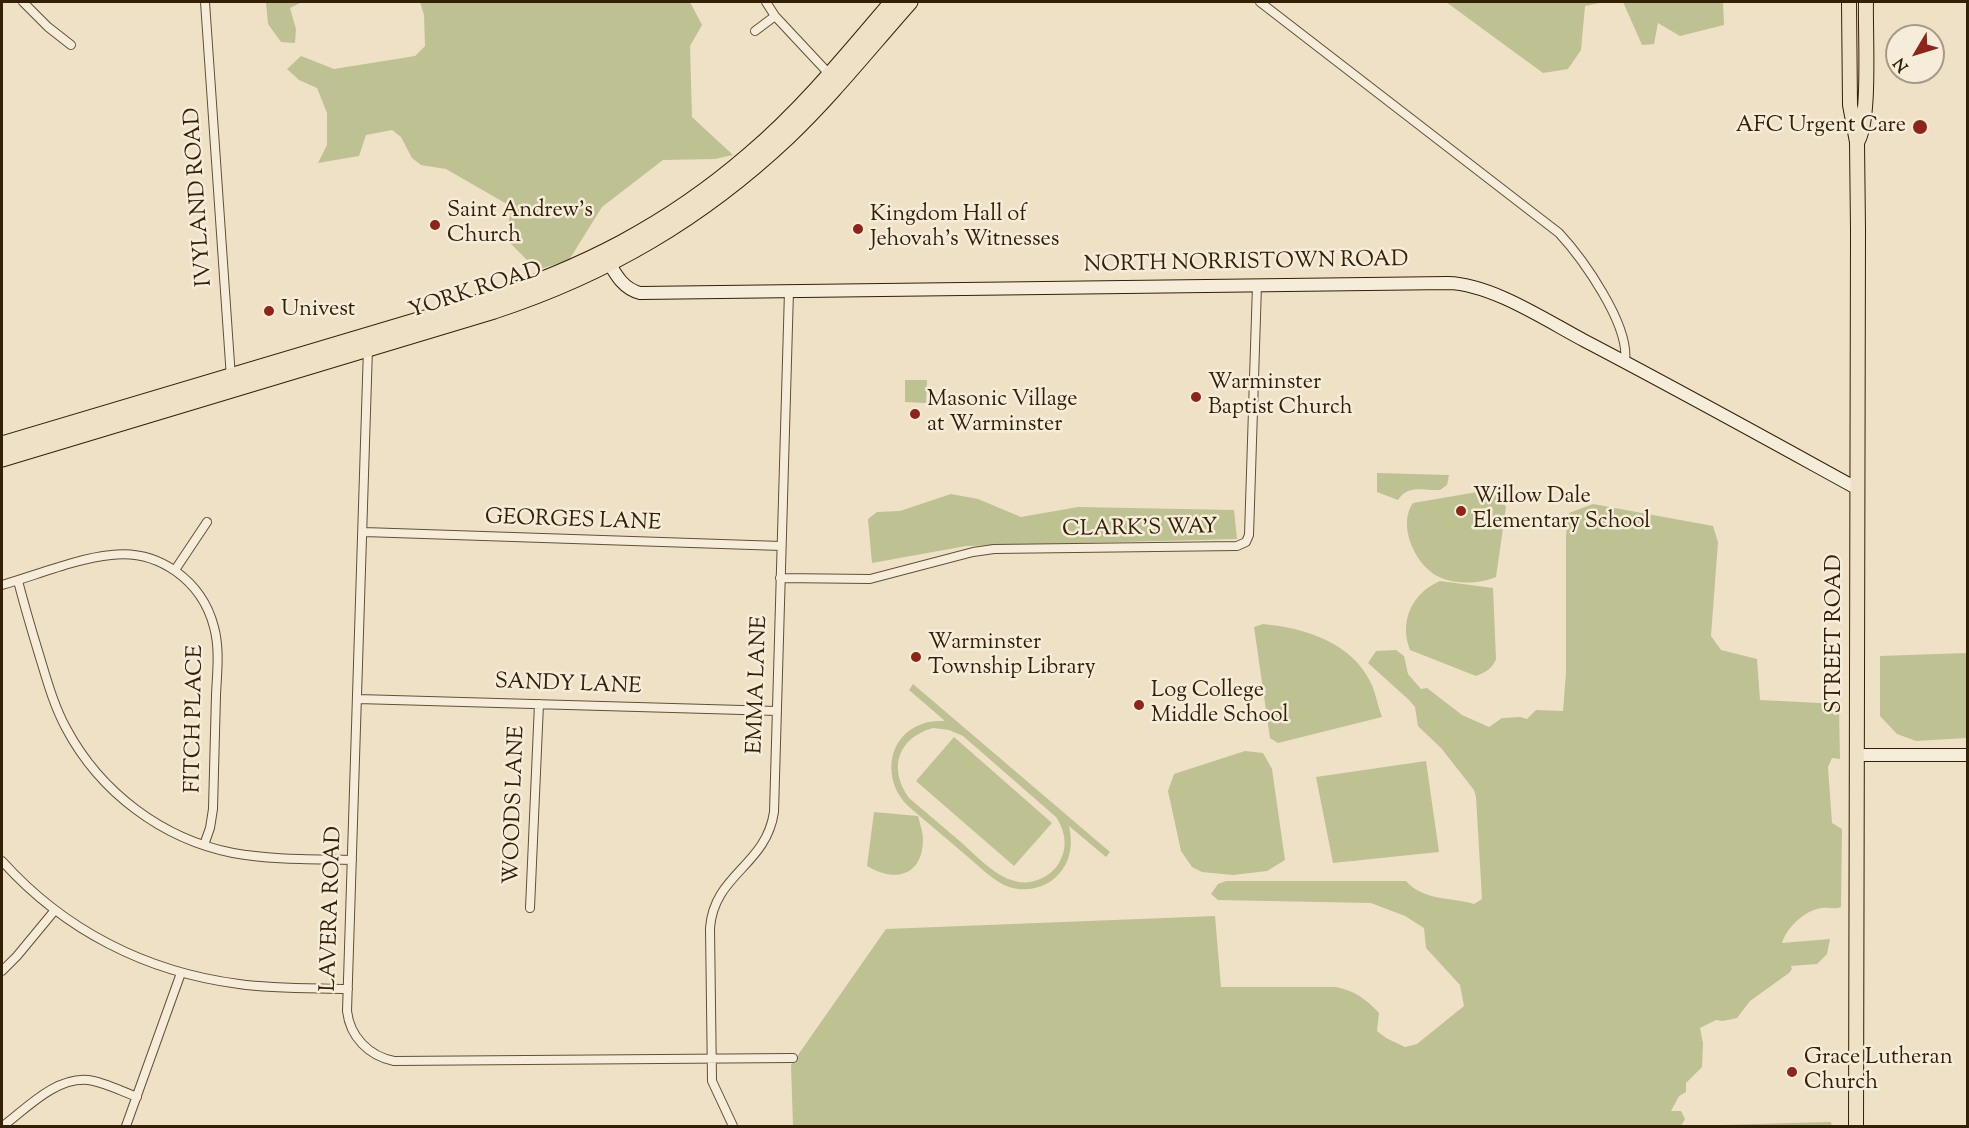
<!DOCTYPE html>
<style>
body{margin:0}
#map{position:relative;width:1969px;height:1128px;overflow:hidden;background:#efe1c6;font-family:"Sorts Mill Goudy",serif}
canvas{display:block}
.frame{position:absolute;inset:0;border:3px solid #342005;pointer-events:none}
.north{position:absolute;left:1885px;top:24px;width:60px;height:60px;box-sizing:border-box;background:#f5ecda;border:2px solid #a89a85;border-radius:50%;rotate:232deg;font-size:16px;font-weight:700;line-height:24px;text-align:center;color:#342005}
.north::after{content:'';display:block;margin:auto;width:21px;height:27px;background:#8f2418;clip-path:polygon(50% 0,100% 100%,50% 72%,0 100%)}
</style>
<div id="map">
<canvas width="1969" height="1128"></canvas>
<div class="frame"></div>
<div class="north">N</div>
</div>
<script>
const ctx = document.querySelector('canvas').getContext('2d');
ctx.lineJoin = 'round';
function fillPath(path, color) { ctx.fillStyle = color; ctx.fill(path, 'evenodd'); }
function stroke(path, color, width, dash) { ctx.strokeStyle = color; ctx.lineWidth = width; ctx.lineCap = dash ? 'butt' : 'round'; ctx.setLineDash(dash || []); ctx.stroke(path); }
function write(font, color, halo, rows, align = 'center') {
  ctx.font = font + ' "Sorts Mill Goudy",serif'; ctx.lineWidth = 5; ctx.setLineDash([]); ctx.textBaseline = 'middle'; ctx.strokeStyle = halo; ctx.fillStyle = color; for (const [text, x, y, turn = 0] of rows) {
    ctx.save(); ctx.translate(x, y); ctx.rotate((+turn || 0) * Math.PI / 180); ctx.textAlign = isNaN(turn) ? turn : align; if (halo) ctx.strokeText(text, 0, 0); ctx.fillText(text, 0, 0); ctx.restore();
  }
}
fillPath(new Path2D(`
 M266,2H302L290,8L296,29L295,43L281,42L268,24Z
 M420,2H690L702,25L690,46L692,117L733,155L715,159L663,160L602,207L569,260L537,270L508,241V225L512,207L446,169L421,165L412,158L401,137L392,130L366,135L359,156L318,163L327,145V113L317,88L299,80L287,69L301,56L334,69L415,56L425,46L424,15Z
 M1446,2H1604L1585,6L1581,50L1568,69L1543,73Z
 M1623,2H1723L1724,25L1680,36L1658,23L1654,44L1642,45Z
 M905,380H927L926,403L905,402Z
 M1377,473L1449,475L1447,485L1440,490C1424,491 1408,484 1398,500L1377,492Z
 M1489,490L1498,495L1506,507L1496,577C1480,584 1454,585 1437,576C1415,564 1397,525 1413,503Z
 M951,494L978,499L1021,517L1078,507L1234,510L1237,539L966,546L872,563L868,519L877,512L900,511Z
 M1593,504L1713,526L1718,542L1711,636L1721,650L1757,659L1760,700L1839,704L1840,759L1832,758L1828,767L1832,823L1842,829L1841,907C1834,910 1829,907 1822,908C1805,910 1787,927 1782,943L1830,939L1827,954L1817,964L1791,966L1792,969L1789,973L1750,1001L1737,1018L1723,1021L1716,1020L1700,1028L1703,1043L1702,1067L1686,1083V1092L1679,1096L1671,1111H1681L1685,1119L1681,1126L1831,1122L1832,1126H793L791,1065L886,929L1215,916L1221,987H1336C1355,991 1366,999 1379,1013L1377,1031L1386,1038L1405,1047L1417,1044L1464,1006L1460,985L1426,948L1424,928L1405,916L1371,903L1218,900L1211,894L1218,884L1226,881H1406C1424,901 1450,897 1474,904L1482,899L1476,797L1474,790L1441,748L1418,726L1415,707L1409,700L1368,663L1376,651L1396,650L1404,656L1408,674L1421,689L1427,688L1462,715L1489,727L1502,718L1520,717L1527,719L1536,710L1563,711L1566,673V535L1569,513Z
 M1440,581L1493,588L1496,659C1492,669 1486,672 1476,676L1410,650C1399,621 1412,593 1440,581Z
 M1263,624C1306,628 1353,643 1372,685C1376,695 1378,707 1382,717L1278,743L1270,738L1254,627Z
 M1967,653V738L1916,741L1897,734L1880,716V656Z
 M913,684L1110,852L1106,857L1069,826C1073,845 1071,863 1056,877C1043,889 1025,892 1009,887C993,881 980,867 968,857C948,840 928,823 908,806C883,782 885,737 922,724C929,721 938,721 945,721L909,690ZM933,728L949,730L963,736L1056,817C1065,830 1068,847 1060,861C1056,869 1049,875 1040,879C1010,893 982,861 962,843C944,828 927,813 909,798C888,769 897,738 933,728Z
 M954,737L1052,823L1014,866L916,781Z
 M1245,751L1263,753L1272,769L1285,860L1267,871L1233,875L1202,872L1192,867L1181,851L1168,791L1174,774Z
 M1426,761L1439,852L1333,863L1316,777Z
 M874,812L918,816C920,824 923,832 923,839C923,876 895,883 867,866Z`), '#bec192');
const street = new Path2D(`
 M23,2L48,27L71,45
 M205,2L231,378
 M766,2L775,16L832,77
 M1260,2L1559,233C1583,259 1630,325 1625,361
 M755,31L775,16
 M368,348L347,1011C350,1037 369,1056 394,1061L793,1058
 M364,532L781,546
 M175,570L207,522
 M780,578L870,579L973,552L994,549L1237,546L1246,542L1249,535L1257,285
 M18,581C24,604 31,628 38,651C46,677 53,704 66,728C100,792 162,839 233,853C272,860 313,859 352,860
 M2,585C34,576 78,558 111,555C159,549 202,581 214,627C220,649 217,673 216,695C215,733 214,771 213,809L210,828L204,845
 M358,699L777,711
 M2,861C64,930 146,972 239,984C275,989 312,988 348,989
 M530,908L539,704
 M2,971L17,956L55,910
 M3,1126C26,1109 55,1077 88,1080C104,1082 121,1091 137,1097
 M126,1126L181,973
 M733,1126L712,1081L710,928C714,874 766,866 774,812L789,291`);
const secondary = new Path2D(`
 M605,256C614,271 621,288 640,293L1448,283C1492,284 1547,321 1585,341C1677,389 1767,439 1858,489
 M1857,755H1968`);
const primary = new Path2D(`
 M1849,2L1850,105L1857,142L1858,230L1856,1126
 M1857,142C1871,123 1865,29 1866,2`);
const highway = new Path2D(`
 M2,444L479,302C581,269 667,226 749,155C802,110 847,55 892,2
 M2,459L494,311C607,274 702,218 788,137C832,95 870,47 910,2`);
stroke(street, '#635035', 10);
stroke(secondary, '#342005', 14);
stroke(primary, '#342005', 16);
stroke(highway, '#342005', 17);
stroke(street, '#f5ecda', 8);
stroke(secondary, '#f5ecda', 12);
stroke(primary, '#efe1c6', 14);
stroke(highway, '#efe1c6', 15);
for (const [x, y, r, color] of [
 [1920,127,8,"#8f2418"],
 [435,225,6,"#8f2418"],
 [858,229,6,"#8f2418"],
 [269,311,6,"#8f2418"],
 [1196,397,6,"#8f2418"],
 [915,414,6,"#8f2418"],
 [1461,511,6,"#8f2418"],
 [916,657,6,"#8f2418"],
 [1139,705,6,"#8f2418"],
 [1792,1072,6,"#8f2418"]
]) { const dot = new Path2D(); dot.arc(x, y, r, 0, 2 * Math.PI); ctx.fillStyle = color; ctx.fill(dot); stroke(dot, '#f5ecda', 2); }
write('22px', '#342005', '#f5ecda', [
 ["AFC Urgent Care",1906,127,"right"],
 ["Saint Andrew's",447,212],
 ["Church",447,237],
 ["Kingdom Hall of",870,216],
 ["Jehovah's Witnesses",870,241],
 ["Univest",281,311],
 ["Warminster",1208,384],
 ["Baptist Church",1208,409],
 ["Masonic Village",927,401],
 ["at Warminster",927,426],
 ["Willow Dale",1473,498],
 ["Elementary School",1473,523],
 ["Warminster",928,644],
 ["Township Library",928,669],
 ["Log College",1151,692],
 ["Middle School",1151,717],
 ["Grace Lutheran",1804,1059],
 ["Church",1804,1084]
], 'left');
write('22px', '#342005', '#f5ecda', [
 ["IVYLAND ROAD",200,197,-94],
 ["NORTH NORRISTOWN ROAD",1246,264,-1],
 ["YORK ROAD",476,292,-18],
 ["GEORGES LANE",573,522,2],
 ["CLARK'S WAY",1140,530,-1],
 ["STREET ROAD",1836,634,-90],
 ["EMMA LANE",759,685,-88],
 ["SANDY LANE",568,686,2],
 ["FITCH PLACE",196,719,-89],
 ["WOODS LANE",516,805,-88],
 ["LAVERA ROAD",333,909,-88]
]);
</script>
